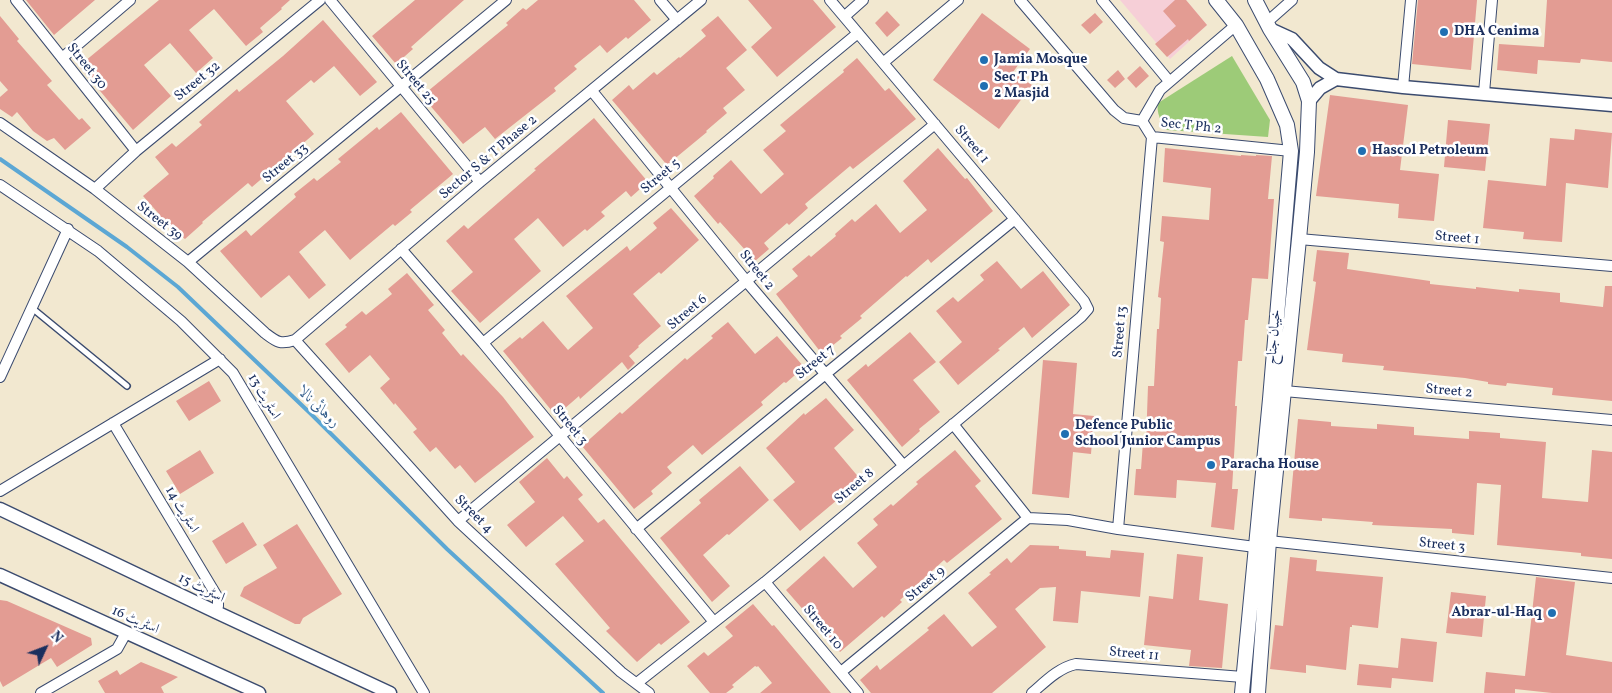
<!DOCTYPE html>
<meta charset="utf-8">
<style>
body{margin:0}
#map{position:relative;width:1612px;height:693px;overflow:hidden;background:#f2e8d0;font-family:Vollkorn,serif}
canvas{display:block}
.north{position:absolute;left:20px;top:623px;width:50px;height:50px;-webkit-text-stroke:4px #fff;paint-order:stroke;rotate:47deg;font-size:14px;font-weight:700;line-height:20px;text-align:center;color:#1b2f5e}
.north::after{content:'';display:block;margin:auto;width:18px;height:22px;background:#1b2f5e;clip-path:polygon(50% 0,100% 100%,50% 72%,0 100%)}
</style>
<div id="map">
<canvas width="1612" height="693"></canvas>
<div class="north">N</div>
</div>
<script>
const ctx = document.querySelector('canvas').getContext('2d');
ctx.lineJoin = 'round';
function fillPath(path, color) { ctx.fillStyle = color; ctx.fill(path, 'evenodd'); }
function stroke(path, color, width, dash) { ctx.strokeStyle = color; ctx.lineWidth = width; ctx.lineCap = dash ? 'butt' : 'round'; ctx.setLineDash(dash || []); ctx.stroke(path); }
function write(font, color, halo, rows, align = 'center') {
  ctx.font = font + ' Vollkorn,Amiri,serif'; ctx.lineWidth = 5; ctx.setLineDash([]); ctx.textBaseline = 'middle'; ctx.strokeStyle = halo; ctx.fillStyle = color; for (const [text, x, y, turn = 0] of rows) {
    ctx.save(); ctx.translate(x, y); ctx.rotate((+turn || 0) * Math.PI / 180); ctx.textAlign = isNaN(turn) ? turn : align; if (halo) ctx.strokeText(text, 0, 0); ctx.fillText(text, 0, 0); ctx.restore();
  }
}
fillPath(new Path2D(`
 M1120,0H1186L1207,25L1170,59Z`), '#f6cfd7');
fillPath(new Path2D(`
 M1232,56L1270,120L1268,137L1167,130C1161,123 1156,112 1158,103Z`), '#9dcb78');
stroke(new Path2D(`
 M0,159L127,247L178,287L311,414L447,549L603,693`), '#5ca7d4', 4);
fillPath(new Path2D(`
 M26,0H95L54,35Z
 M159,0H290L281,8L282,9L260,28L263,32L246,46L214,9L189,30L213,58L196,73L170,43L144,65L171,96L133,130L79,66Z
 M415,0H464L411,47L413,49L396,64L372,36Z
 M538,0H634L651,20L628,39L626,37L607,53L600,45L574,66L577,69L554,88L556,91L495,139L485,127L463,144L422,96L508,25L506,23L523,8L526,10Z
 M748,0H813L836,27L777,77L751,47L772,28Z
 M1175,0H1186L1207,25L1189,41L1188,39L1167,57L1155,44L1176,26L1163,11Z
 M1418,0H1477L1471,70L1412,64Z
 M1547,0H1612V62L1581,59L1580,63L1538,60L1537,74L1497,70L1499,44L1544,47Z
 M887,11L900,25L887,37L875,23Z
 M982,13L1030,49L1013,72L1032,85L999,129L933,80Z
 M1095,13L1103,22L1090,34L1081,25Z
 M0,16L19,39L17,41L52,81L47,85L79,120L82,118L91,128L65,150L54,138L47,141L33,131L17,112L12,117L0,109V97L8,90L0,81Z
 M718,16L747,50L726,68L745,90L723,108L727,113L706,131L707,132L667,165L612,100L629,85L633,90L654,72L657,75L679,57L680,58L706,36L701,30Z
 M323,20L377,82L360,96L334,66L314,83L311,80L286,101L314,134L252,187L248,183L202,222L203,223L185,239L157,217L160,215L143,196L169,174L155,157L172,143L176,147L202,125L199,122L237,89L239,92L283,56Z
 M857,58L885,91L889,88L916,119L853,169L850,166L805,204L808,208L789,225L787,223L764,243L769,249L755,261L720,222L718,224L694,196L714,178L713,176L731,160L761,194L784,174L763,150L786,131L780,125L844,72L843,70Z
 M1140,66L1149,76L1136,88L1127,78Z
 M1118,70L1125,79L1115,88L1107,80Z
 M1330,95L1408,105L1400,170L1439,174L1434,221L1398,218L1399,204L1316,196Z
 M401,112L453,174L410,210L412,212L395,226L393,224L350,260L325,230L299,252L326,285L309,299L289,275L261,298L220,251L246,230L251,236L296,197L294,194L314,178L317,181L341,162L338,159L377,127L379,130Z
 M594,118L648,182L631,197L626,191L601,212L605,216L587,231L585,229L563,247L538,218L514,239L541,271L480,323L451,291L473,272L446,241L464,225L468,229L536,170L534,169Z
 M1448,120L1490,124L1485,171L1444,167Z
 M1575,129L1612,133L1608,188L1566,183L1562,242L1523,239L1524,232L1483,228L1488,180L1546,186L1550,138L1574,140Z
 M938,148L965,179L967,178L993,211L931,263L928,259L907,277L906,276L860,316L862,318L840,336L842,338L822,354L776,294L798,276L792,269L809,255L811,257L836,236L835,234L852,219L855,222L876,204L900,233L927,210L903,181Z
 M1165,148L1241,156V155L1256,156V155L1272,156L1268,199H1274L1268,279L1252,278L1248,320H1245L1242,361H1238L1235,406H1237L1232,489H1238L1234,530L1211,527L1216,483L1177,480L1176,498L1134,495L1136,469H1141L1143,442H1146L1148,386H1154L1157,329H1159L1161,298L1158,297L1164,242L1160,241L1162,216L1209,220L1211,188L1163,182Z
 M671,208L699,240L661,274L659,272L633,294L661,326L638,346L639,347L629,356L635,363L628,370L622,362L580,399L579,396L556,416L503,351L520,337L522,339L543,321L568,350L593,328L566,296L627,246L630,251L657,228L653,223Z
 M1317,250L1349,253L1347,269L1430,281V284L1476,289V287L1519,292V289L1560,293V302L1603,307L1605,286H1612V401L1552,395L1553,388L1507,383L1506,386L1488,384V382L1465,378L1383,370L1384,366L1342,362L1343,354L1307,350L1316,282L1313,281Z
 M997,261L1021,289L1043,271L1070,305L1032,338L1024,327L998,349L1000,350L958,385L939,362L962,342L936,311L953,297L958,302L984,280L980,275Z
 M407,273L434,305L428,310L445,330L442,333L461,356L463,354L503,397L534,437L475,483L460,465L455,469L436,447L430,452L413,432L417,429L395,403L394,405L380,388L390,379L370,355L349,373L325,344L347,327L345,325L362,311L366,315L392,294L388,289Z
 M728,322L755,354L777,336L804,367L786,383L784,382L761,402L763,405L702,455L693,445L667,467L672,473L651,491L653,494L634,509L582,446L620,412L622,414L685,358L687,360L713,338L711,336Z
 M910,332L936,362L913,380L940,412L919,429L920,431L902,447L847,380L866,364L868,367Z
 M1043,360L1077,363L1073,414L1094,416L1091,454L1073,452L1069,498L1032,494Z
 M209,381L221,401L189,421L176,401Z
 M826,398L854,430L834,448L861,480L800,531L773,500L795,482L766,448L804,413L805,415Z
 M1298,419L1331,422V426L1377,429V424L1414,427V435L1469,439V431L1500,433V438L1546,442L1542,498L1588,502L1592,450L1612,452V559L1581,556V553L1497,545L1501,485L1477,483L1474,535L1452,533V529L1372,525L1373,522L1322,518V521L1289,518Z
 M200,450L214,473L180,494L166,471Z
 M955,450L981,481L975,486L1002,519L947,563L944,560L900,600L902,602L884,618L882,616L840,652L786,590L824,556L853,588L877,567L857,543L878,525L873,519L891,504L893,506L918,484L916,482Z
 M547,458L564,479L567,476L583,495L578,499L598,523L604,519L690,622L661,645L659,643L637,662L606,631L610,628L555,564L584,541L563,516L526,547L507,525L535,502L519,482Z
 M740,466L769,500L729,535L727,534L703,555L730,586L712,602L660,538L701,503L699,500Z
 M243,522L257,545L226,564L212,541Z
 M297,524L342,594L303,618L300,624H295L240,596L244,587L277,568L263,545Z
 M1030,545L1059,546V549L1086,551V556L1110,558L1111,550L1144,553L1140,597L1081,591L1078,623L1053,621L1056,587L1040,588L1015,609L1046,647L992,693H871L860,680L877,665L880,670L929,630L927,628L944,614L972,647L997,627L968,593L991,574L989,573L1007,558L1011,563Z
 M1177,554L1203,557L1199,600L1228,604L1222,668L1189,666L1191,650L1144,645L1149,596L1173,599Z
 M1290,557L1317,560L1316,571L1383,577L1378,628L1352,625V627H1350L1346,670L1306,665V673L1270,669L1275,625L1283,626Z
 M1536,577L1575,582L1566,655L1612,662V693H1552L1515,689V693H1484L1486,672L1525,676Z
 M1451,592L1486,596L1482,637L1446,633Z
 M0,600L7,601L91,638L92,645L57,667L51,658L3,687L0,681Z
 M753,604L772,626L774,625L831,693H760L772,683L758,666L757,667L755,666L732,685L734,687L726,693H710L687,666L704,652L708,656L733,636L725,627Z
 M1401,638L1437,642L1433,682L1392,678L1391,688L1357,685L1359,664L1398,668Z
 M141,662L178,677L161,687L164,693H105L98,681L117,670L120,675Z`), '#e39c93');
const service = new Path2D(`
 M32,308L127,386`);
const minor = new Path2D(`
 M16,0L136,151
 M330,0L480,182
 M660,0L677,20
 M1020,0L1114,110L1124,118L1142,121
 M1102,0L1169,81
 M845,16L863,0
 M1266,23L1292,0
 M62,58L130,0
 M884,62L958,0
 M1403,87L1411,0
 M592,91L747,282L903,465
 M1484,93L1492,0
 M1142,121L1152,137L1291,151
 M1142,121L1160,90L1236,25
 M0,123L95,189L188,262L265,333C277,342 280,345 295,340L480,182L701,0
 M0,185L98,251L181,321L233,373L424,693
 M95,189L136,151L320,0
 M1299,239L1612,266
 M401,249L483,343L714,622
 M188,262L506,0
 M295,340L458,521L621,672L649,693
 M483,343L858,33
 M0,377L68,229
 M1284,391L1612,420
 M113,423L218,598V606L216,612
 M953,424L1028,518L1068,520L1118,529L1255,547
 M0,491L220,359
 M458,521L935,124
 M636,529L1015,219
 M1118,529L1152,137
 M1269,541L1612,578
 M765,582L858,693
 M841,672L1028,518
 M637,683L765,582L1081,317L1088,309L1084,301L830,0
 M41,693L117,649L126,633
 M1032,693C1045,682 1058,668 1076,664L1243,677`);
const tertiary = new Path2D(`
 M1270,29L1292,39L1319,68L1336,79L1403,87L1612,105
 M1309,101L1320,88L1336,79
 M0,509L216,612L390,693
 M0,575L259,693`);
const secondary = new Path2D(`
 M1216,0L1236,25L1267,79L1287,125L1291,151L1270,399L1242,693
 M1255,0L1270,29L1303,82L1309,101L1307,152L1299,239L1269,541L1258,693`);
stroke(service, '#3b4b6f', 8);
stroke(minor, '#3b4b6f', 12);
stroke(tertiary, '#3b4b6f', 15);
stroke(secondary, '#3b4b6f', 16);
stroke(service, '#fff', 5);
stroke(minor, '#fff', 10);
stroke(tertiary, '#fff', 12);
stroke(secondary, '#fff', 14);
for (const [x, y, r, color] of [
 [1444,32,5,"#1f6fb2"],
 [984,60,5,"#1f6fb2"],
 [984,86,5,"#1f6fb2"],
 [1362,151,5,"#1f6fb2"],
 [1065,434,5,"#1f6fb2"],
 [1211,465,5,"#1f6fb2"],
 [1552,613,5,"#1f6fb2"]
]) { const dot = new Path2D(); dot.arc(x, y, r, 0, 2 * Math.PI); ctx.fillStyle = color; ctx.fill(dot); stroke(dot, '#fff', 2); }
write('bold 14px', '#1b2f5e', '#fff', [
 ["DHA Cenima",1454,32],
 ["Jamia Mosque",994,60],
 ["Sec T Ph",994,78],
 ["2 Masjid",994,94],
 ["Hascol Petroleum",1372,151],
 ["Defence Public",1075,426],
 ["School Junior Campus",1075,442],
 ["Paracha House",1221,465],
 ["Abrar-ul-Haq",1542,613,"right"]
], 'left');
write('14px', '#1b2f5e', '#fff', [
 ["Street 30",86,67,51],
 ["Street 32",198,82,-39],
 ["Street 25",415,83,50],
 ["Sec T Ph 2",1191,127,6],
 ["Street 1",971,145,50],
 ["Sector S & T Phase 2",489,158,-40],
 ["Street 33",286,164,-39],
 ["Street 5",661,177,-40],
 ["Street 39",159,222,38],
 ["Street 1",1457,239,5],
 ["Street 2",756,271,51],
 ["Street 6",688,313,-40],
 ["Street 13",1121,332,-85],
 ["خیبان جناح",1275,337,-85],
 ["Street 7",816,363,-39],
 ["Street 2",1449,392,5],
 ["اسٹریٹ 13",263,397,59],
 ["Street 3",569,426,51],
 ["Street 8",855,487,-40],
 ["اسٹریٹ 14",181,510,59],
 ["Street 4",473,515,45],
 ["Street 3",1442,546,6],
 ["Street 9",926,585,-40],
 ["اسٹریٹ 15",201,589,26],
 ["اسٹریٹ 16",135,621,24],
 ["Street 10",822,628,50],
 ["Street 11",1134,655,5]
]);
write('italic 15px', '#355f8d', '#fff', [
 ["روہائی نالا",318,408,44]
]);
</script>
